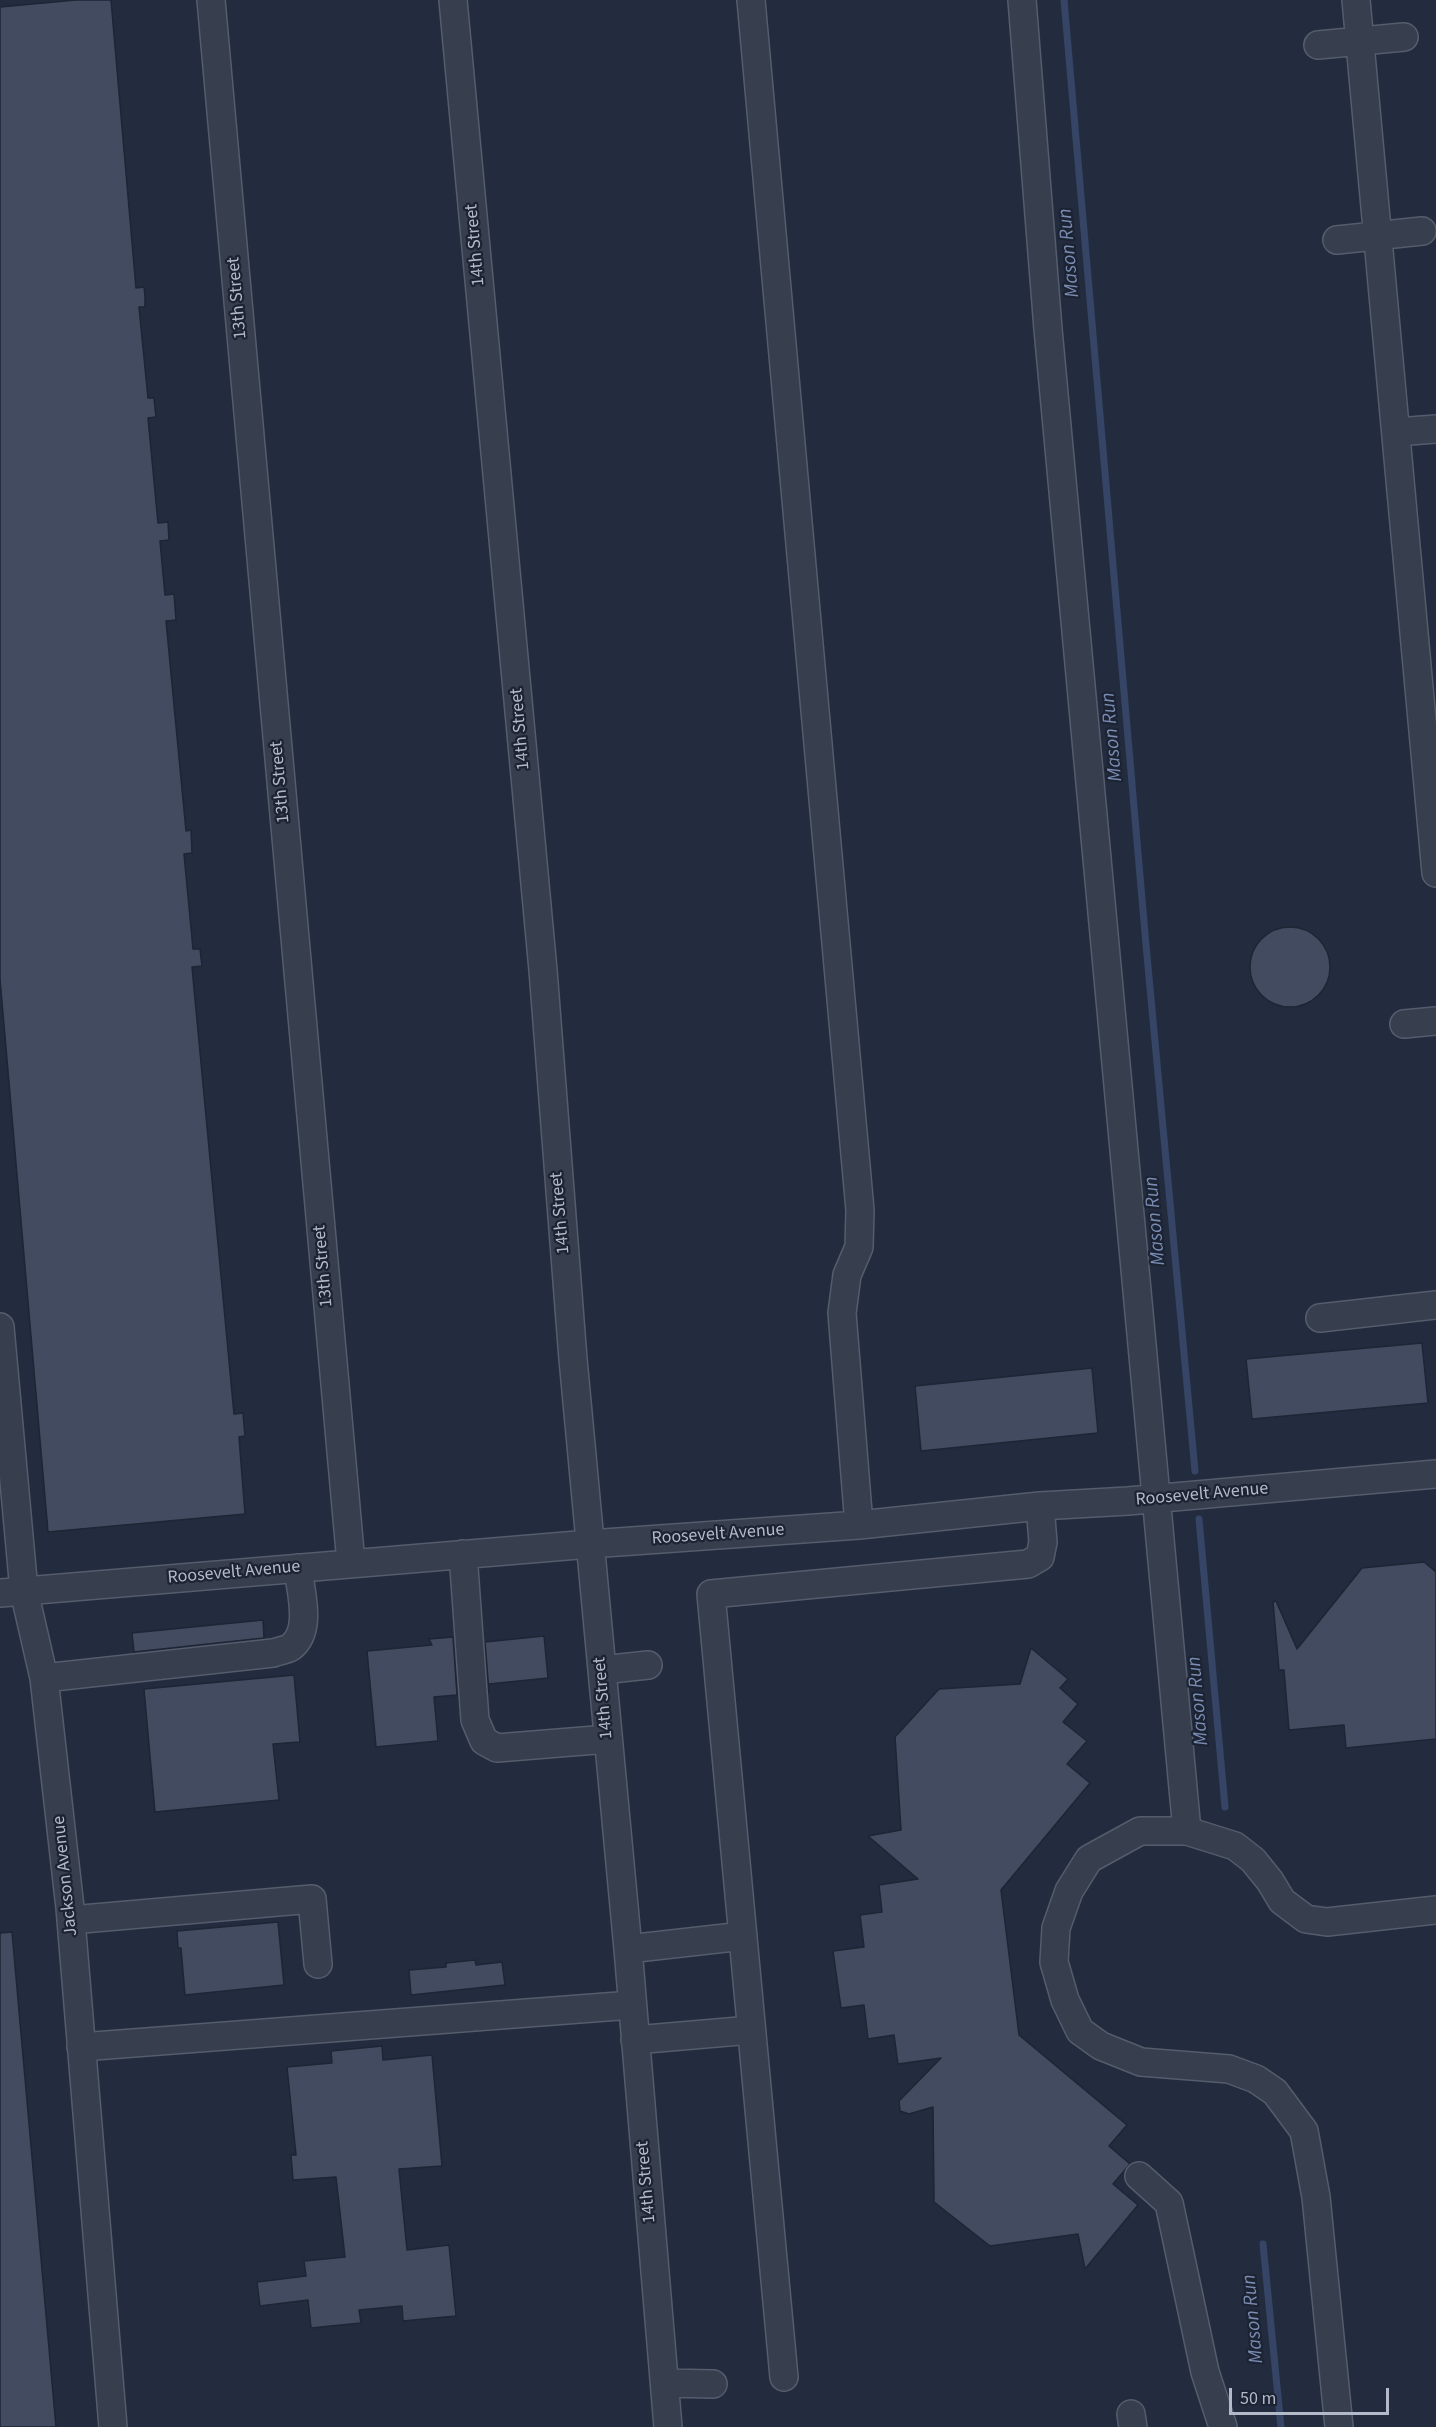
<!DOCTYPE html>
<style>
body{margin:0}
#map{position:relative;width:1436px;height:2427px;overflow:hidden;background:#232c3e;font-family:"Source Sans 3",sans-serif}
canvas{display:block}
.scale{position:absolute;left:1229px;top:2388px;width:160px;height:27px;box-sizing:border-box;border:3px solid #b3b9c9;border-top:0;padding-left:8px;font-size:18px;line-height:21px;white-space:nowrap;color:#b3b9c9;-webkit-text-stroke:4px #1c2333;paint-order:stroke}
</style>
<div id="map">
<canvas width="1436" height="2427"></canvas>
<div class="scale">50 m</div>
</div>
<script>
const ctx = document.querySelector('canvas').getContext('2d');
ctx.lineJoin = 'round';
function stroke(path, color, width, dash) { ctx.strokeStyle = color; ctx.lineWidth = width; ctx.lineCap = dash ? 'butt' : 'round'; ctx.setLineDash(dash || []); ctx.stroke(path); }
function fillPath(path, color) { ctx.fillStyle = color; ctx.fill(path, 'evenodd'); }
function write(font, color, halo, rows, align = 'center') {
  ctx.font = font + ' "Source Sans 3",sans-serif'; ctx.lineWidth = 4.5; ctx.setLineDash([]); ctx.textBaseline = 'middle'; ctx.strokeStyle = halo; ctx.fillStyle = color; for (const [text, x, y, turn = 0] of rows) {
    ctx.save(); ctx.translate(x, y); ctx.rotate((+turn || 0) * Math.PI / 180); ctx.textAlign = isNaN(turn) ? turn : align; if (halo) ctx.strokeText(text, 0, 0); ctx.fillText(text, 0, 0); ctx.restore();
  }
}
stroke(new Path2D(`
 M1064,0L1146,945L1195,1471
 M1199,1519L1225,1807
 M1263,2244L1281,2427`), '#364565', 7);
const building = new Path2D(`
 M76,0H111L136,288L144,287L145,296V307H139L148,398H154L156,417L148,418L158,523L168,522L169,540L160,541L165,595L174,594L176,620L166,621L186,831L191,830L192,853L184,854L193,949H200L202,966L192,967L234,1414L243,1413L244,1425L245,1436L239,1437L245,1514L48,1532L0,979V7Z
 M1250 967a40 40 0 1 1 80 0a40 40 0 1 1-80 0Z
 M1422,1343L1428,1403L1252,1419L1246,1359Z
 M1092,1368L1098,1433L921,1451L915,1386Z
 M1424,1562L1436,1572V1739L1346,1748L1344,1725L1289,1730L1284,1670H1279L1273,1602L1276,1601L1297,1649L1362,1568Z
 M263,1620L264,1638L134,1652L132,1633Z
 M544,1636L548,1678L489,1684V1692L485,1642Z
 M453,1637L457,1695L434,1697L438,1741L376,1747L367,1651L432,1645L429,1639Z
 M1031,1648L1068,1679L1060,1688L1078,1704L1063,1722L1087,1741L1067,1764L1090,1783L1001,1890L1019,2035L1127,2125L1109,2146L1130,2164L1113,2184L1138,2205L1085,2269L1078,2234L990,2246L934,2202L933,2107L909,2114L900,2111L899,2101L941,2058L898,2064L894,2035L868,2039L864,2005L841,2008L833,1951L864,1947L860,1915L882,1912L879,1885L918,1879L868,1836L901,1830L895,1737L939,1689L1020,1684Z
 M294,1675L300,1742L273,1744L279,1800L155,1812L144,1689Z
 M278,1922L284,1985L185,1995L181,1948H178L177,1931Z
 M12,1932L56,2427H0V1933Z
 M475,1960L476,1965L502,1962L505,1985L411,1995L409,1970L446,1967V1963Z
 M382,2046L383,2060L432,2055L442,2166L399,2169L407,2250L449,2245L456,2316L403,2321L402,2306L359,2310L361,2323L311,2328L308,2300L260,2306L257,2282L306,2276L304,2261L345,2257L336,2177L293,2180L291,2155H296L287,2067L332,2063L331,2051Z`);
fillPath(building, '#424b60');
stroke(building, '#1e2535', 1.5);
const minor = new Path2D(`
 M211,0L351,1563
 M453,0L543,970L573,1359L628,1949L668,2427
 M751,0L860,1210L859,1247L847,1275L842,1313L859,1525
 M1022,0L1048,329L1187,1831
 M1356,0L1436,873
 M1318,45L1404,37
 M1337,240L1422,231
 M1397,432L1436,429
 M1404,1024L1436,1021
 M1320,1318L1436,1305
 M0,1327L24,1591L44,1678L70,1908L113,2427
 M463,1554L475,1720L484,1741L497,1748L608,1739
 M0,1593L590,1544L859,1525L1040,1506L1128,1501L1436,1474
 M602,1670L648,1665
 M44,1678L273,1653C278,1651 287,1650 291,1647C313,1630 300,1590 298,1568
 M71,1920L312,1899L318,1964
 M628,1949L743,1936
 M635,2040L751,2030
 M81,2047L632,2005
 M1139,2176L1169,2203L1205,2372L1223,2427
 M784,2377L711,1594L1028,1564L1040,1557L1043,1542L1040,1506
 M665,2383L713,2384
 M1131,2414L1133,2427
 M1339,2427L1316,2197L1304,2131L1275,2092L1256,2079L1229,2069L1141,2062L1101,2046L1080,2031L1065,2000L1054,1962L1056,1928L1069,1891L1089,1859L1140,1831H1187L1235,1846L1253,1860L1270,1881L1282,1901L1306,1919L1327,1922L1436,1910`);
stroke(minor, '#555c6c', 30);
stroke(minor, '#373e4e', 27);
write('18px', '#b3b9c9', '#1c2333', [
 ["14th Street",476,245,-95],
 ["13th Street",238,298,-95],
 ["14th Street",521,729,-95],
 ["13th Street",281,782,-95],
 ["14th Street",561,1213,-95],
 ["13th Street",324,1266,-95],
 ["Roosevelt Avenue",1202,1495,-5],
 ["Roosevelt Avenue",718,1535,-4],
 ["Roosevelt Avenue",234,1573,-5],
 ["14th Street",604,1698,-95],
 ["Jackson Avenue",66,1876,-96],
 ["14th Street",647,2182,-95]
]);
write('italic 20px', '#7a8cb2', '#1c2333', [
 ["Mason Run",1070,253,-95],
 ["Mason Run",1113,737,-95],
 ["Mason Run",1156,1221,-95],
 ["Mason Run",1199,1701,-95],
 ["Mason Run",1254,2319,-95]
]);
</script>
